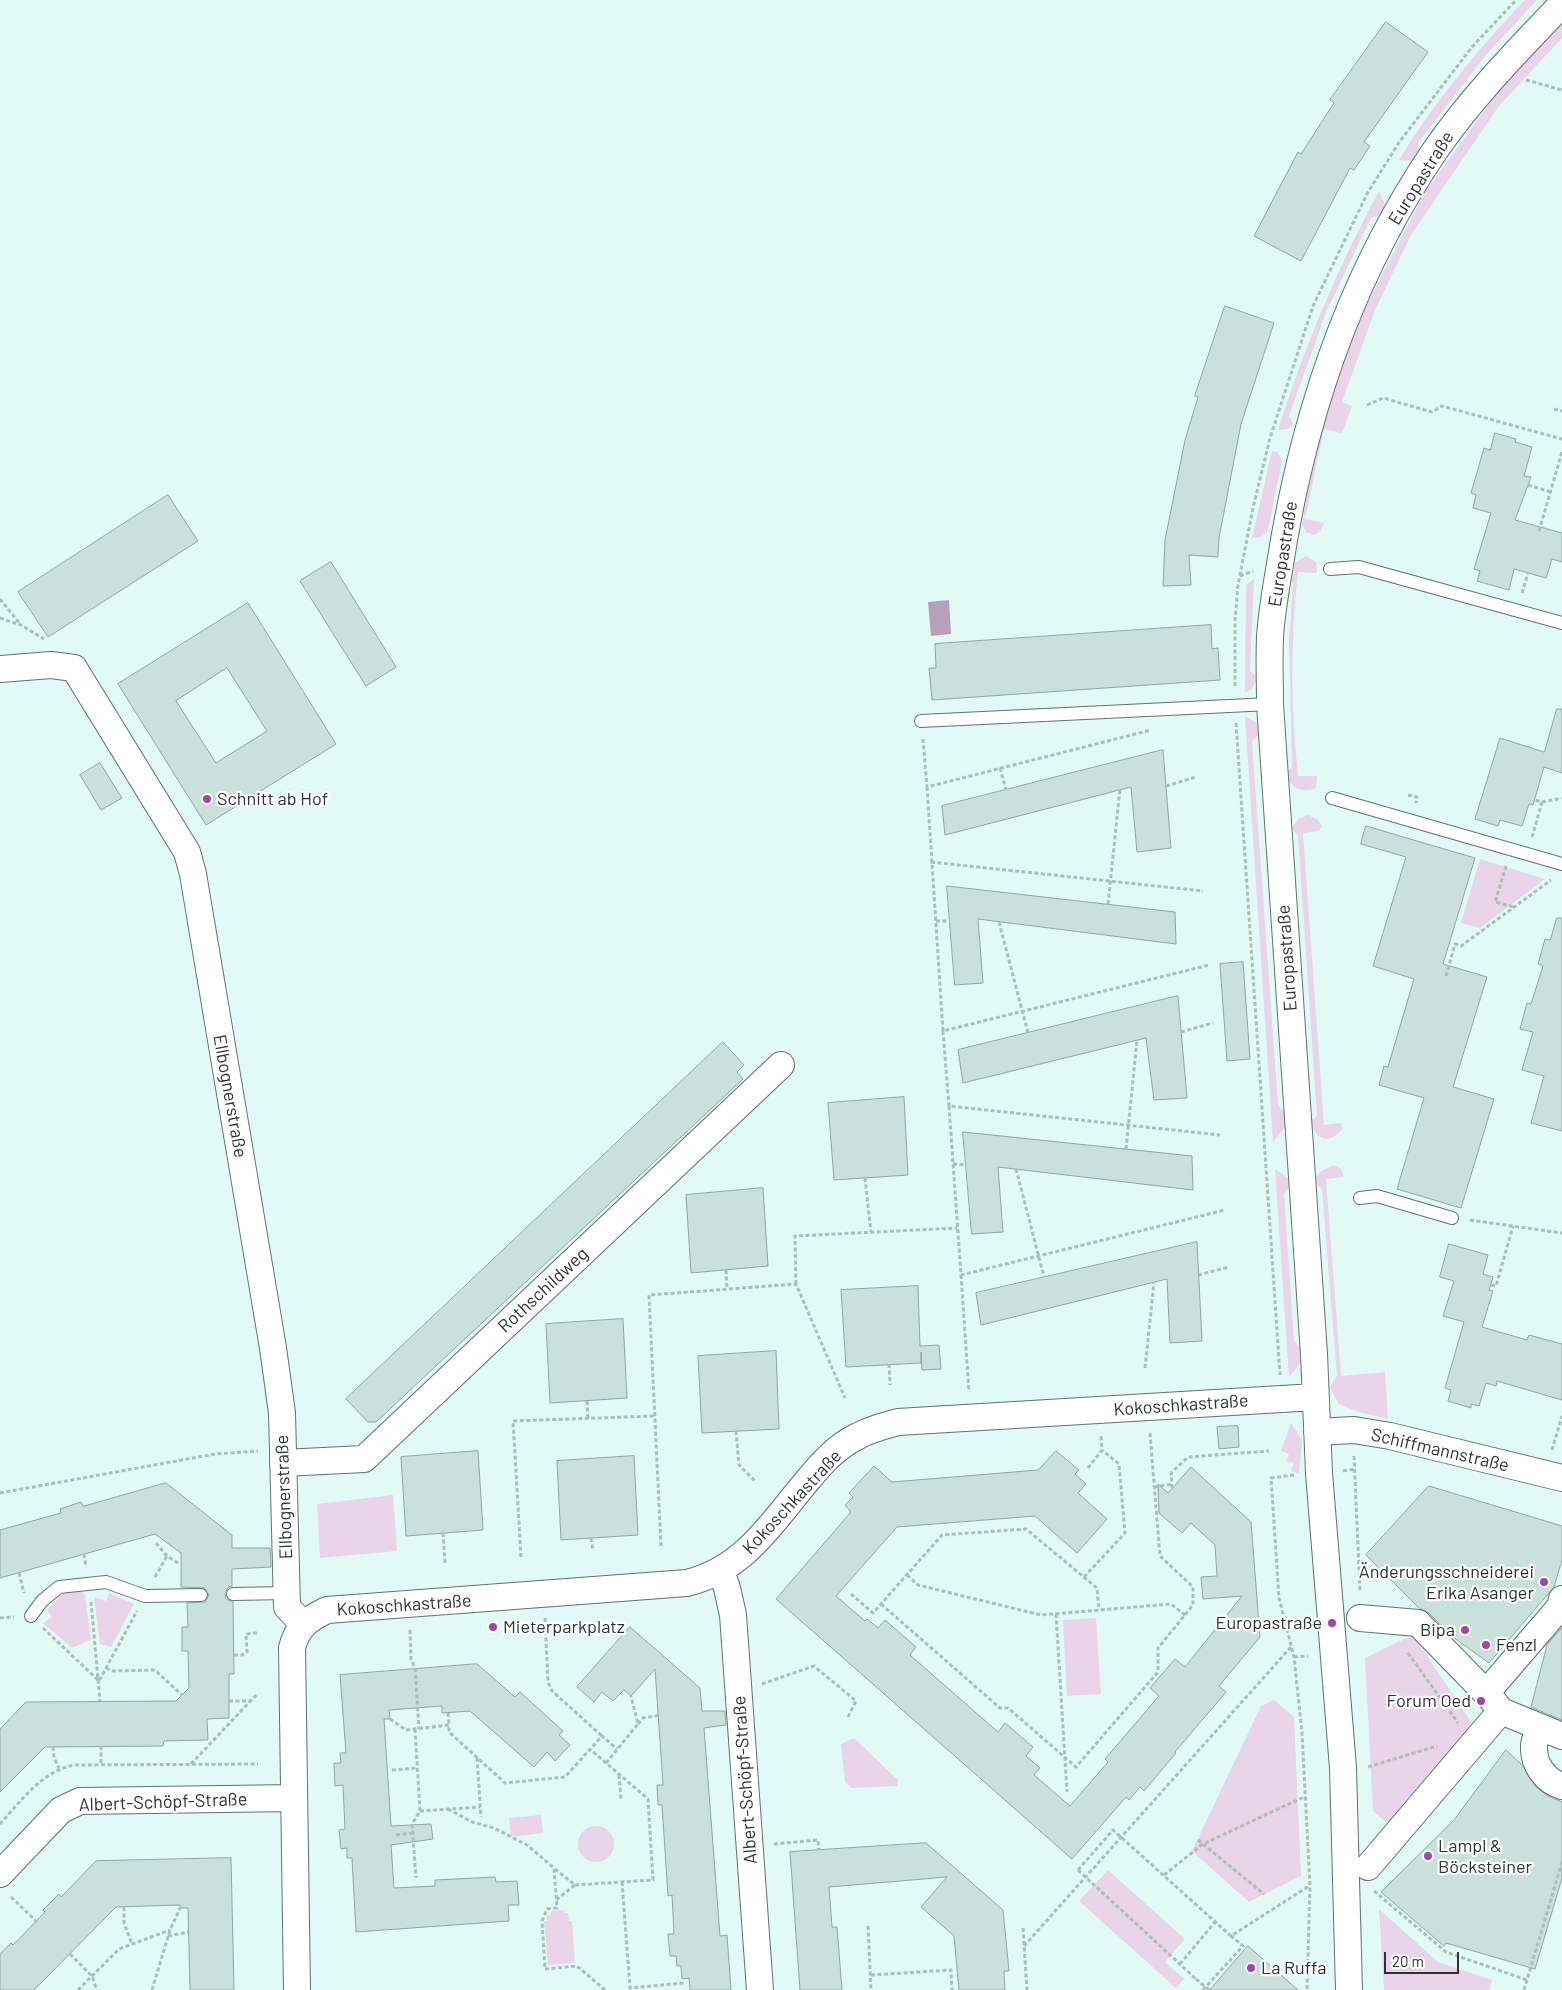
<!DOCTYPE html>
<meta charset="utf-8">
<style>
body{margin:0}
#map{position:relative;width:1562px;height:1990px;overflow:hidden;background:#e2faf5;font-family:Barlow,sans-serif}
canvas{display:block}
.scale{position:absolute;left:1384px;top:1952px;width:75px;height:22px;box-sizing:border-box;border:2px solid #2b3432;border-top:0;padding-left:6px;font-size:15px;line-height:18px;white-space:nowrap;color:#2b3432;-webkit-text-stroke:4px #fff;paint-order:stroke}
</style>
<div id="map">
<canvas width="1562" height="1990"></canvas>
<div class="scale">20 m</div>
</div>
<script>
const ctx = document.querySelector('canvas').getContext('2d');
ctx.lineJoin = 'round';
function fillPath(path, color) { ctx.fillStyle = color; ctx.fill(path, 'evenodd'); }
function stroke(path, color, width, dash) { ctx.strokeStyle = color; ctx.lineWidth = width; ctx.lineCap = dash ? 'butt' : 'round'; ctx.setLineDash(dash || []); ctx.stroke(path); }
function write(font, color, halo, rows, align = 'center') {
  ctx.font = font + ' Barlow,sans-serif'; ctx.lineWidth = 4.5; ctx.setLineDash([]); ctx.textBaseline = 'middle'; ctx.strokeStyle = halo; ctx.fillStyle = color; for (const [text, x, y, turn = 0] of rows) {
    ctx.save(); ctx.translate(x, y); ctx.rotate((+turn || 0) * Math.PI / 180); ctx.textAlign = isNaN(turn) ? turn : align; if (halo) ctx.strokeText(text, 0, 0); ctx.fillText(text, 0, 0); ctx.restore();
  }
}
fillPath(new Path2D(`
 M1525,0H1537L1485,56L1418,143L1420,153L1412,161L1399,160C1434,102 1478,49 1525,0Z
 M1562,21V38L1499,106L1411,235L1375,310L1342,402L1352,406L1342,433L1324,429L1305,519L1324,523L1321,531L1314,535L1306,532L1302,524L1311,471L1323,421L1362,314L1425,192L1514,70Z
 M1379,191L1385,205L1381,215L1371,218L1327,310L1289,416L1294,425L1288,429L1278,430C1305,346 1337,269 1379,191Z
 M1272,451L1277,452L1282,460L1268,531L1261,537L1252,538Z
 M1306,556L1316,562L1317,571L1316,573L1298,572C1290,641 1291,708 1298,776H1317L1316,788C1302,794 1291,788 1285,774L1292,768L1289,640L1293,584L1286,575L1293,564Z
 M1254,579L1250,670L1257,678L1252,689L1245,693L1246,585Z
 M1245,716L1258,724L1261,733L1252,741L1278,1105L1285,1113L1286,1126L1273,1142Z
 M1307,815L1317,819L1322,826L1319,831L1303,833L1324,1125L1341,1123L1342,1129C1330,1145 1315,1141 1311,1121L1317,1116L1298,836L1292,828L1298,819Z
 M1480,859L1545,879L1480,928L1461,923Z
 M1334,1165L1341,1169L1344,1177L1326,1179L1341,1376L1385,1372L1388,1419L1359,1412L1339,1404L1330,1387L1337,1376L1322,1189L1314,1181L1319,1172Z
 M1275,1169L1288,1178L1292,1186L1284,1194L1294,1341L1303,1351L1302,1361L1289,1377Z
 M1291,1423L1302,1440L1299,1473L1291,1471L1294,1463L1286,1461L1289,1454L1281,1451Z
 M393,1495L397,1551L320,1558L317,1504Z
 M81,1591L85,1595L91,1640L72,1648L43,1623L52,1617L47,1610L62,1594Z
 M109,1593L134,1604L111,1647L100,1644L94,1597L106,1601Z
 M1096,1618L1101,1694L1067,1696L1063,1620Z
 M1413,1635L1478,1732L1393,1828L1373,1811L1365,1658Z
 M1274,1700L1294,1717L1301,1876L1249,1902L1192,1851L1261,1706Z
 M854,1738L898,1780L897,1786L852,1788L845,1782L841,1744Z
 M541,1815L543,1833L511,1837L509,1818Z
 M578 1844a18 18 0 1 1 36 0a18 18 0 1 1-36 0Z
 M1108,1870L1185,1939L1165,1962L1184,1979L1176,1988L1079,1901Z
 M1379,1909L1438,1962L1492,1980L1489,1990H1384Z
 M564,1910L565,1913H568L569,1921H572L575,1963L548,1965L544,1921H547V1916L551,1915V1911Z`), '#e9d4e9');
fillPath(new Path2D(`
 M949,600L951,634L931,636L928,602Z`), '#b7a0b8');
const building = new Path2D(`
 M1386,22L1428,52L1364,142L1370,146L1354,170L1350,168L1301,261L1254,236L1298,152L1301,154L1334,103L1330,100Z
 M1225,306L1274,323L1241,424L1219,538L1218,557L1189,555L1191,585L1163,586L1165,540L1185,440L1198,397L1195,396Z
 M1495,433L1516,439L1515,442L1532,447L1524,476L1531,477L1515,520L1562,533V562L1552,559L1546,578L1514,569L1509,590L1477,581L1480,571L1474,569L1491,513L1473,508L1476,495L1471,493L1484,448L1490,450Z
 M168,495L198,541L48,637L18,592Z
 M331,562L396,667L366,686L300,581Z
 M248,603L336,744L206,825L118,684ZM227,668L267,731L216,763L176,701Z
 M1211,625L1212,649L1218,648L1220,680L932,700L929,668H936L935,644Z
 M1557,709H1562V773L1544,767L1533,805L1529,804L1522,826L1500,820L1498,826L1475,819L1500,738L1544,752Z
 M1163,750L1171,848L1137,852L1131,787L945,835L942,806Z
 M100,763L122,798L101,810L80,775Z
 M1366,826L1475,858L1443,964L1487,977L1453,1087L1494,1099L1461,1208L1397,1189L1424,1098L1379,1085L1384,1066L1388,1067L1414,979L1373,966L1406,857L1361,844Z
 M947,886L1175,912L1176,944L978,919L983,983L955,985Z
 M1557,918H1562V1131L1531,1123L1544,1076L1522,1070L1533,1032L1520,1029L1527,1003L1531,1004L1543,966L1538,964L1545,939L1550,940Z
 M1243,962L1250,1059L1227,1061L1220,964Z
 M1178,996L1187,1098L1154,1100L1146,1038L963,1083L958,1050Z
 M723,1042L744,1065L737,1072L743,1079L376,1422H368L346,1399Z
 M904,1097L908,1175L834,1180L828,1103Z
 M963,1132L1192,1156L1193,1190L998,1167L1003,1232L972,1234Z
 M763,1188L768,1266L691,1273L686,1195Z
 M1197,1242L1202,1341L1170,1343L1167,1279L981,1325L976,1293Z
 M1449,1244L1488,1255L1483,1274L1493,1277L1489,1290L1493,1291L1482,1327L1527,1340L1529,1335L1562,1344V1400L1497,1381L1496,1386L1486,1383L1479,1406L1471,1404V1408L1448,1401L1451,1390L1445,1388L1464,1322L1443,1316L1454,1281L1440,1277Z
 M918,1286L920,1346L939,1345L941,1369L922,1370L921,1352V1363L846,1367L841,1290Z
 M623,1319L627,1398L550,1403L546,1324Z
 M776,1351L779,1429L702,1433L698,1356Z
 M1238,1426L1239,1447L1219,1449L1217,1427Z
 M478,1451L483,1530L406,1536L401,1457Z
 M1056,1451L1079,1470L1075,1474L1086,1484L1078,1493L1107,1519L1077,1553L1035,1516L897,1527L836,1596L865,1621L867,1619L878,1628L885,1620L916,1647L910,1655L998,1732L1005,1723L1033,1747L1026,1756L1040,1768L1034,1775L1070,1806L1108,1762L1105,1759L1159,1696L1150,1688L1175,1659L1185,1667L1242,1596L1203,1599L1201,1577L1217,1576L1215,1545L1191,1523L1182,1533L1159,1513L1158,1484L1168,1493L1191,1467L1251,1522L1260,1637L1219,1686L1226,1692L1175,1752L1176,1753L1144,1791L1140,1787L1129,1800L1126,1797L1072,1859L776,1599L851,1512L845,1505L853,1497L849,1493L874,1466L892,1482L1038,1470Z
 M634,1456L638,1535L561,1540L557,1461Z
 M166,1483L232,1535V1548H270L271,1567L232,1569V1586L228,1587L225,1594L226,1599L233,1602L234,1674H229V1718L207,1719L208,1740L164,1741L163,1746L45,1747L0,1792V1729L26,1702L176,1701L189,1688L188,1651H182V1627H188L187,1603L205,1602L209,1595L204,1588L181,1587V1553L155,1534L0,1578V1530L61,1513L60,1509L81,1502L83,1506Z
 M1429,1486L1562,1526V1560L1554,1587L1489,1663L1449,1634L1429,1613L1419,1608L1366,1555Z
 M630,1627L700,1688L702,1711H725L726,1725L704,1728L720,1936L727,1935L731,1990H690L689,1978L682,1979L681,1966H677L676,1956H670L668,1934H674L672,1895L668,1896L662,1805H658L657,1785H663L655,1669L631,1696L624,1690L613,1701L602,1692L594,1702L577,1687Z
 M1562,1628V1720L1531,1707L1547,1645Z
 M477,1664L515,1697L520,1692L563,1731L559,1735L570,1745L555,1761L547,1752L534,1767L470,1711L442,1713V1706L389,1710L390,1719H384L391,1826L431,1824L433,1839L391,1845L394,1888L435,1886V1880L495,1877L496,1882L517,1881L519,1905H508L509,1921L356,1932L352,1858H347V1848L341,1849L339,1830L345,1829L343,1785L335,1786L334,1763H341L340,1753H346L340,1675Z
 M1506,1750L1522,1765L1536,1787L1548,1796L1562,1802V1878L1535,1969L1446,1943L1444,1946L1381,1892L1454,1820Z
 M926,1843L1003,1910L1009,1971H1004L1005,1990H959L954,1936L921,1907L947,1877L829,1887L832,1927H837L842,1990H800L790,1852Z
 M231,1858L234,1990H190L188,1908H180V1905L116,1907L34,1990H0V1954L11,1943L13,1945L45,1912L43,1910L59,1894L61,1897L96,1861Z
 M1248,1946L1298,1990H1210Z`);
fillPath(building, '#c9e0db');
stroke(building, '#8ea5a0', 1);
const lane = new Path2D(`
 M1330,569L1359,567L1562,623
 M921,721L1270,704
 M1332,798L1562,864
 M1360,1198L1377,1196L1452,1218
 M233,1594L287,1593
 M31,1616L42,1601L59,1587L106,1582L145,1596L201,1595`);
const street = new Path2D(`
 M0,669L51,665L74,668L187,852L193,874L273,1348L282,1413L287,1607L303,1624
 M1317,1432L1354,1430L1390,1436L1562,1478
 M283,1463L364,1459L781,1065
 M721,1571L727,1588L733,1615L760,1990
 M1360,1618L1418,1623L1486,1693L1560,1607L1562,1599
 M1490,1697L1501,1711L1562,1736
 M1540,1727C1538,1732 1534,1740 1534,1746C1533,1764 1545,1781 1562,1786
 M1368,1867L1501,1711
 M0,1874L61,1810L80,1801L294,1798
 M297,1990L292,1648C297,1627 308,1619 327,1610L687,1583C745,1568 770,1525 807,1481C821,1464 837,1446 858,1436C871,1429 884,1426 898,1422L1315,1397
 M1349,1990L1343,1768L1319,1473L1314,1354L1270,704C1270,682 1269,659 1270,637C1272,605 1279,572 1284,540C1308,402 1355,269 1434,152C1471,98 1517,51 1562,4`);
stroke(lane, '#5e736f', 14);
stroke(street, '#5e736f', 28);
stroke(new Path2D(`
 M1526,80L1562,90
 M1367,405L1383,398L1432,412L1442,406L1562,439
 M1554,409L1562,411
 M1528,485L1551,492
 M1539,531L1562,452
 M1240,576L1253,571
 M1522,593L1528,573
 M0,599L20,624
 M0,618L21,625L44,639
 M1235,686V621L1238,585L1253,508L1270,438L1313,306L1368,192L1400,141L1472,47L1516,0
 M1236,723L1280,1375
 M923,739L927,787L1151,730
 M1000,768L1006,790
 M1166,786L1196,777
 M927,787L943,1031L1209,965
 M1408,795L1417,797L1416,803
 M1542,802L1562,798
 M1532,837L1542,802L1535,800
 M931,862L1203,891
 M1506,866L1495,902L1514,907
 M1108,904L1120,789
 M936,921H950
 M999,922L1028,1033
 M1446,976L1455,944L1461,946L1551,880
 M943,1031L949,1106L1220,1135
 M1181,1032L1213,1023
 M949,1106L961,1275L1225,1210
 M1126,1149L1137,1040
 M953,1164L966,1165
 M1016,1169L1044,1277
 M865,1178L871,1232
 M1470,1220L1562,1233
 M726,1270L727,1289
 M961,1275L969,1392
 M1198,1275L1229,1267
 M796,1284L795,1236L957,1228
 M1491,1285L1496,1286L1513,1226
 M889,1364L890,1385
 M1145,1368L1154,1283
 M587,1401L588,1419
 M736,1431L739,1465L756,1482
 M1552,1450L1562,1416
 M1354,1456L1360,1592
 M1088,1468L1102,1450L1101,1435
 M1343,1471L1355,1469
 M1294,1475L1271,1478L1279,1598L1294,1657L1302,1733L1310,1886L1307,1990
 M1154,1487L1172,1484
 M1172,1488L1171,1473L1188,1457L1269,1451
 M0,1493L215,1454L258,1451
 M443,1533L445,1563
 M591,1538L593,1551
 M156,1543L167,1556L178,1563
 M661,1546L649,1295L796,1284L845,1398
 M84,1554L86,1567
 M521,1557L513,1421L655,1416
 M19,1573L24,1593
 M907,1575L918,1585L1041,1615L1171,1604L1185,1615
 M155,1577L167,1556
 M1084,1577L1125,1533L1119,1464L1102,1450
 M851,1594L873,1613L942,1535L1026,1529L1097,1588L1099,1610
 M91,1602L100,1701
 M881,1604L1000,1708H1008L1076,1767L1158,1672V1648L1193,1605V1587L1160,1556L1150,1433
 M1056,1614L1067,1792
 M0,1618L14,1617
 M545,1618L548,1682L552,1691L602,1736
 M43,1628L99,1681L137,1611
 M410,1630L411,1659L415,1668L419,1729
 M1408,1653L1458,1723
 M234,1655H242L247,1652L246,1634L257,1633
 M1294,1657L1308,1656
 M106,1668L113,1671L155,1670L182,1695
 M762,1684L814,1666L856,1701L848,1717
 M229,1701H251
 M448,1713L449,1725
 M390,1719L406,1730L449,1725V1732L505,1783L565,1777L602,1736L617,1749
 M638,1724L643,1718L661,1715
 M415,1729L420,1811L412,1824L416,1878
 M101,1746V1765
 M53,1747L54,1758L59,1768
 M477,1758L481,1817
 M606,1763L638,1724L631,1696
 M191,1764L258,1693
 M1368,1767L1437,1746
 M392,1770L417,1768
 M619,1775L621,1799
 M448,1809L472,1822L494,1828L527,1845L554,1868L557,1908L547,1909L542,1921L545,1969L577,1966L605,1990
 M420,1811L480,1807
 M0,1824C21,1801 42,1771 74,1765L258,1764
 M396,1835L413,1833
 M1198,1840L1264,1894
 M774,1844L818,1840L819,1850
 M555,1869L575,1885L556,1900
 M1078,1870L1113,1830L1231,1936L1309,1886
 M1164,1875L1203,1844L1304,1797
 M622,1882L630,1988L684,1983
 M1092,1883L1196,1979
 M575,1885L653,1880L648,1799L591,1750
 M1374,1891L1446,1952L1527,1980
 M11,1897L37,1922
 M124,1907V1923L132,1944
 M868,1926L871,1990
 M1023,1928L1027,1990
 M168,1936L188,1932
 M1024,1946L1291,1647
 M70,1954L92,1976L97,1990
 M1180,1964L1215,1922
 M871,1975L951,1970L952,1990
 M78,1990L119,1949L170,1930
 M152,1990L170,1930L180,1908
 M1203,1990L1243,1946L1231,1936
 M1524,1990L1562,1862`), '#abbfba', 3, [4, 2.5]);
stroke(lane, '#fff', 12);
stroke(street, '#fff', 26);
stroke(new Path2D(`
 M1078,1870L1092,1883
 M1196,1979L1209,1990`), '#abbfba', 3, [4, 2.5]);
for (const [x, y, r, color] of [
 [207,799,5,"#a443aa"],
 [1544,1582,5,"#a443aa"],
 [1332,1623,5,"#a443aa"],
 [493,1627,5,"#a443aa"],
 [1465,1630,5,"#a443aa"],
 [1486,1645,5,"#a443aa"],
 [1481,1701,5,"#a443aa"],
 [1428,1856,5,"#a443aa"],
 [1251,1968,5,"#a443aa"]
]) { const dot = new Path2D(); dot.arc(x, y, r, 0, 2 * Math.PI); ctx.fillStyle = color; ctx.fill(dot); stroke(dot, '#fff', 2); }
write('18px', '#2b3432', '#fff', [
 ["Europastraße",1421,178,-58],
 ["Europastraße",1283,554,-81],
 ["Europastraße",1287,958,-94],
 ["Ellbognerstraße",230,1096,80],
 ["Rothschildweg",543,1290,-43],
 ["Kokoschkastraße",1181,1405,-4],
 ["Schiffmannstraße",1440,1450,13],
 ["Ellbognerstraße",284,1497,-92],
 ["Kokoschkastraße",792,1502,-47],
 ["Kokoschkastraße",404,1605,-4],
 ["Albert-Schöpf-Straße",745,1780,-94],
 ["Albert-Schöpf-Straße",163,1802,-2]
]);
write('18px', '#2b3432', '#fff', [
 ["Schnitt ab Hof",217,799],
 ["Änderungsschneiderei",1534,1572,"right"],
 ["Erika Asanger",1534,1593,"right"],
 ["Europastraße",1322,1623,"right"],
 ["Mieterparkplatz",503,1627],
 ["Bipa",1455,1630,"right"],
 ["Fenzl",1496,1645],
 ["Forum Oed",1471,1701,"right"],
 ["Lampl &",1438,1846],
 ["Böcksteiner",1438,1867],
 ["La Ruffa",1261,1968]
], 'left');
</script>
